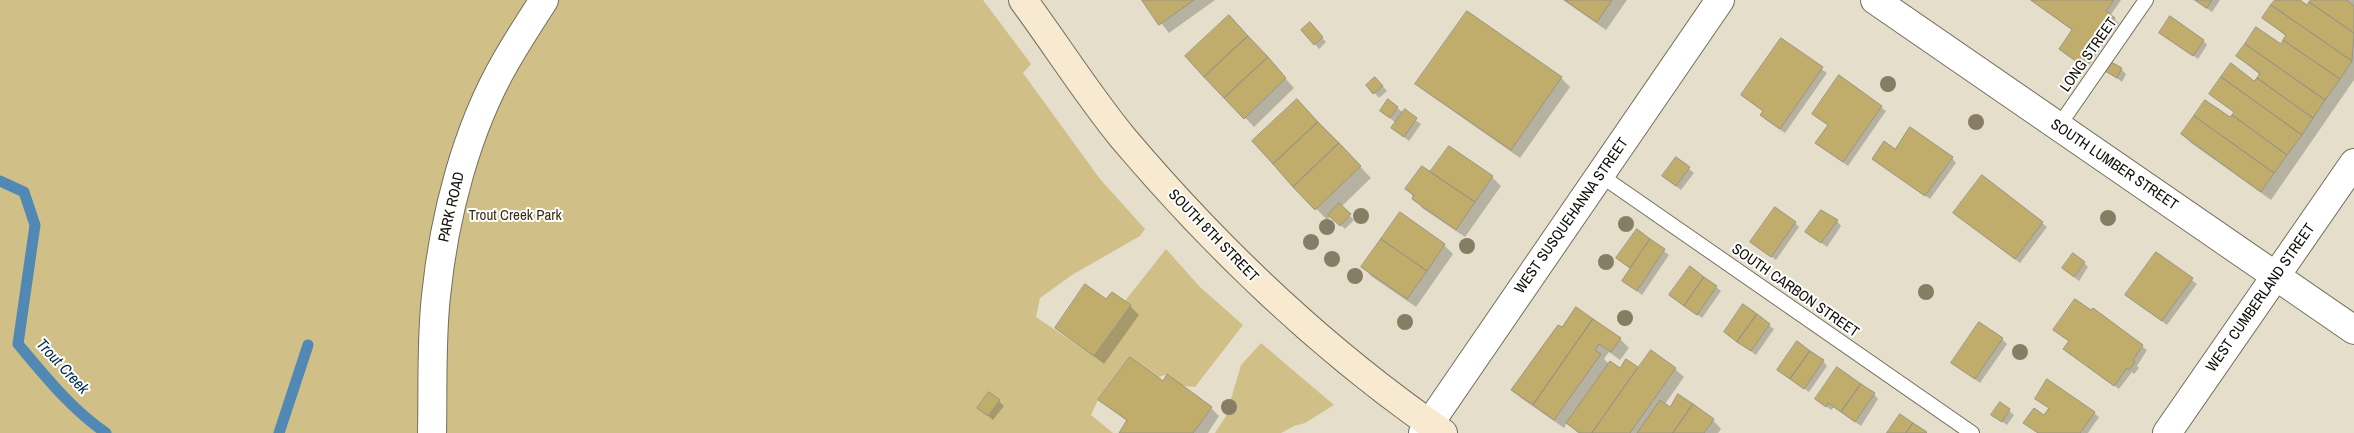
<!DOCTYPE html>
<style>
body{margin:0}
canvas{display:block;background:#e4deca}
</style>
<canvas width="2354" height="433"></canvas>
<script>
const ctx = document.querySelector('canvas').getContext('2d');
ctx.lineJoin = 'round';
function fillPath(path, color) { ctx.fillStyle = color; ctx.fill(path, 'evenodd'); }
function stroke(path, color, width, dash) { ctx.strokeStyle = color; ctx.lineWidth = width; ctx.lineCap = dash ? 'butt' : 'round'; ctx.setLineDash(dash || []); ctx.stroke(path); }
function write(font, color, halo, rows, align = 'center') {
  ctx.font = font + ' "Archivo Narrow",sans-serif'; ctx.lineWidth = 4; ctx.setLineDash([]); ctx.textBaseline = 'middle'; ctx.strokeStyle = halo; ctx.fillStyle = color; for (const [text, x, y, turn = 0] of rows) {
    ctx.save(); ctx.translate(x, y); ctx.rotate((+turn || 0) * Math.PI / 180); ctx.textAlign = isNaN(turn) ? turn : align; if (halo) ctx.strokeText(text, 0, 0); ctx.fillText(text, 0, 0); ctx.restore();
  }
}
fillPath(new Path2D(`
 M0,0H983L1031,64L1023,73L1100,179L1145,229L1140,236L1072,275L1040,298L1036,317L1094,356L1130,305L1125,301L1166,249L1200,287L1243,325L1195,387L1183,386L1167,374L1157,378L1130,357L1098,400L1091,415L1113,433H0Z
 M1261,343L1334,405L1305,423L1294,426L1281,433H1215L1226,416L1241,365Z`), '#d0c088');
fillPath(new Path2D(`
 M1143,0H1215L1169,33Z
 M1563,0H1627L1606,30Z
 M2033,0H2121L2110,16L2119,23L2087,68L2065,53L2073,30Z
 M2195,0H2220L2212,12Z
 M2277,0H2297L2307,7L2312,0H2354V80L2271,200L2191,143L2182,134L2230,119L2235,113L2211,94L2254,83L2260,75L2237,56L2281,46L2287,37L2264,18Z
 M1237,25L1294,88L1254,127L1186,56Z
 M1314,29L1326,42L1319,49L1315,44Z
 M2161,33L2203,40L2207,45L2198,59Z
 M1781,40L1827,73L1785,133L1766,120L1762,115L1764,112L1742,95Z
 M2121,69L2126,74L2122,82L2107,71Z
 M1839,77L1886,111L1848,166L1821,147L1829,126L1813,114Z
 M1561,78L1570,87L1520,158L1426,92L1417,84Z
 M1380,83L1387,91L1379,98L1368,85Z
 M1297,101L1371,178L1341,207L1354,220L1345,229L1331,216L1327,220L1254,142Z
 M1397,108L1421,124L1409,141L1393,128L1396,123L1381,111Z
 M1449,148L1492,177L1501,186L1465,237L1422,208L1407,189L1431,174Z
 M1895,150L1952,158L1956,163L1930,199L1873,159Z
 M1676,158L1694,173L1681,190L1668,180Z
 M1959,217L2042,223L2047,227L2020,263Z
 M1837,221L1841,226L1827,247L1812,236Z
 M1795,223L1799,227L1776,260L1751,242Z
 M1637,231L1669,255L1642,295L1623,280L1631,269L1622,262Z
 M1444,245L1453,254L1416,307L1371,276L1363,267Z
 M2157,253L2197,284L2167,325L2131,299Z
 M2084,263L2088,267L2079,281L2063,268Z
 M1716,287L1721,291L1702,318L1675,299Z
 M1130,306L1139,315L1104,364L1056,328Z
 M1743,306L1774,329L1756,355L1725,332Z
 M1576,309L1620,339L1629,348L1620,360L1609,352L1604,359L1609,364L1620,369L1627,360L1639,369H1675L1684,377L1665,404L1670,408L1713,420L1721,429L1718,433H1578L1567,422L1564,428L1521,398L1513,390Z
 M2093,310L2147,350L2137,366L2139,368L2134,374L2132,372L2119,389L2070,353V342L2059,334Z
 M2002,339L2007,344L1980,383L1953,363Z
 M1823,361L1827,366L1809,392L1778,370Z
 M1163,383L1211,408L1219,416L1208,433H1120L1128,422L1100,400Z
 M1874,394L1878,399L1861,426L1834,407L1831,410L1817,399Z
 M2036,398L2094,413L2099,417L2088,433H2038L2025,423L2045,417L2050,409Z
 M999,401L1004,406L993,420L978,408Z
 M2000,403L2014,415L2007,425L1993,415Z`), '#0003');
stroke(new Path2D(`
 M0,181L24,192L35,225L18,344C45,376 71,409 106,433
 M279,433L308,345`), '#5189b4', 11);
const building = new Path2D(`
 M1142,0H1194L1159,25Z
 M1565,0H1612L1597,22Z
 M2031,0H2114L2106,11L2115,18L2081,65L2059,49L2072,30Z
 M2195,0H2212L2207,8Z
 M2275,0H2300L2307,5L2309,2L2354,33L2352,61L2271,5Z
 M2311,0H2346L2354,6V33L2309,2Z
 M2271,5L2352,61L2340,79L2283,40L2286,35L2262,18Z
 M1467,11L1562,77L1511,150L1415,84Z
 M1229,15L1248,36L1204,77L1185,56Z
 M2170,16L2204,40L2193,56L2159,33Z
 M1310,22L1323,37L1314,45L1301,30Z
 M2256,27L2281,44L2283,40L2340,79L2325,100L2245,44Z
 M1248,36L1268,57L1224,98L1204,77Z
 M1781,38L1823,67L1780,129L1760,115L1763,111L1741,95Z
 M2245,44L2325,100L2313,118L2257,78L2260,73L2236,56Z
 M1268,57L1286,78L1244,119L1224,98Z
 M2111,62L2122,68L2117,78L2105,71Z
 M2231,63L2254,81L2257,78L2313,118L2302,135L2221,77Z
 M1839,75L1882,106L1843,162L1815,143L1828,125L1812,114Z
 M1375,77L1383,86L1373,94L1366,85Z
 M2221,77L2302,135L2287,155L2232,115L2234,112L2209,94Z
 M1297,99L1318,122L1273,164L1252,141Z
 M1388,99L1398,107L1390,118L1380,111Z
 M2205,100L2230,117L2232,115L2287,155L2274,173L2194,116Z
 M1405,109L1417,118L1404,137L1391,128Z
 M2194,116L2274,173L2261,192L2181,134Z
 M1318,122L1339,143L1293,187L1273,164Z
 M1910,127L1953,157L1925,196L1872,159L1884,141L1895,149Z
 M1339,143L1361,166L1315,210L1293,187Z
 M1449,146L1493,176L1475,202L1430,172Z
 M1676,157L1690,167L1676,186L1662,176Z
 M1422,166L1475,202L1456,230L1412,199L1414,195L1405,189Z
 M1982,175L2043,222L2015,259L1953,213Z
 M1339,203L1351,214L1340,226L1328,215Z
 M1775,207L1796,222L1771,257L1750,242Z
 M1821,210L1838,220L1821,243L1805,232Z
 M1400,212L1445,244L1427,271L1381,239Z
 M1637,229L1650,239L1630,268L1616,258Z
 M1381,239L1427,271L1407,299L1361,267Z
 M1650,239L1665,249L1637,291L1622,281Z
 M2156,252L2193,278L2162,321L2125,295Z
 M2073,253L2085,262L2074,277L2062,268Z
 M1690,266L1704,277L1684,306L1669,295Z
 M1704,277L1717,286L1697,315L1684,306Z
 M1085,284L1106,299L1112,292L1131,305L1094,356L1055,328Z
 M2075,299L2091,310L2093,308L2143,345L2133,360L2135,362L2129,370L2127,368L2114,386L2063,349L2069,341L2053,330Z
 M1743,304L1757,314L1737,342L1724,332Z
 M1576,307L1593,319L1533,405L1511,390L1558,325L1562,327Z
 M1757,314L1770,324L1751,351L1737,342Z
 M1593,319L1621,338L1611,352L1599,344L1595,350L1601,354L1554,420L1533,405Z
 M1979,322L2003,338L1975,379L1951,363Z
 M1797,341L1810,351L1790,379L1777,370Z
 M1651,350L1676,368L1630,433H1592Z
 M1810,351L1824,360L1804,389L1790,379Z
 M1130,357L1163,381L1167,374L1212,407L1193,433H1119L1127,420L1098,400Z
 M1626,359L1638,367L1592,433H1580L1566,423L1610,361L1620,368Z
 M1837,367L1861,384L1841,412L1828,403L1826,407L1815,399Z
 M2047,379L2095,412L2080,433H2038L2023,423L2034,408L2044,415L2049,408L2035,399Z
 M1861,384L1875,393L1855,422L1841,412Z
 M989,392L1000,400L988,416L977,408Z
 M1678,394L1693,404L1673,433H1637L1660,400L1670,407Z
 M2000,402L2010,409L2002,422L1991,415Z
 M1693,404L1714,419L1704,433H1673Z
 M1900,414L1913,423L1906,433H1887Z
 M1913,423L1927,432L1926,433H1906Z`);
fillPath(building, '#c1ad6b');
stroke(building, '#999481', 1);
const lane = new Path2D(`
 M2058,127L2146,0
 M1600,175L1972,433`);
const street = new Path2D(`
 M1875,0L2354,330
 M432,433C433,388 431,341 436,296C444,217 466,130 506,61C518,40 531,20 544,0
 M1423,433L1720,0
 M2167,433L2354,163`);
const secondary = new Path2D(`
 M1023,0C1057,46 1087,94 1123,138C1217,249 1323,350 1443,433`);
stroke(lane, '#736e5c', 16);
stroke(street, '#736e5c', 30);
stroke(secondary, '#736e5c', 30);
stroke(lane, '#fff', 14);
stroke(street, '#fff', 28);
stroke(secondary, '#f8ead1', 28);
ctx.fillStyle = '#857e64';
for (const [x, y] of [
 [1888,84],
 [1976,122],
 [1361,216],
 [2108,218],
 [1626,224],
 [1327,227],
 [1311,242],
 [1467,246],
 [1332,259],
 [1606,262],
 [1355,276],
 [1926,292],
 [1625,318],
 [1405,322],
 [2020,352],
 [1229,407]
]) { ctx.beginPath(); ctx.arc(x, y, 8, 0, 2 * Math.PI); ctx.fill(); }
write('15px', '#100e08', '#fff', [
 ["LONG STREET",2089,55,-55],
 ["SOUTH LUMBER STREET",2114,165,34],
 ["PARK ROAD",452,207,-77],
 ["WEST SUSQUEHANNA STREET",1572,216,-55],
 ["SOUTH 8TH STREET",1213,236,46],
 ["SOUTH CARBON STREET",1795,291,35],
 ["WEST CUMBERLAND STREET",2261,298,-55]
]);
write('15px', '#372f10', '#fff', [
 ["Trout Creek Park",515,216]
]);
write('italic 16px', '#002e4b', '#fff', [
 ["Trout Creek",62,367,47]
]);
</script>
